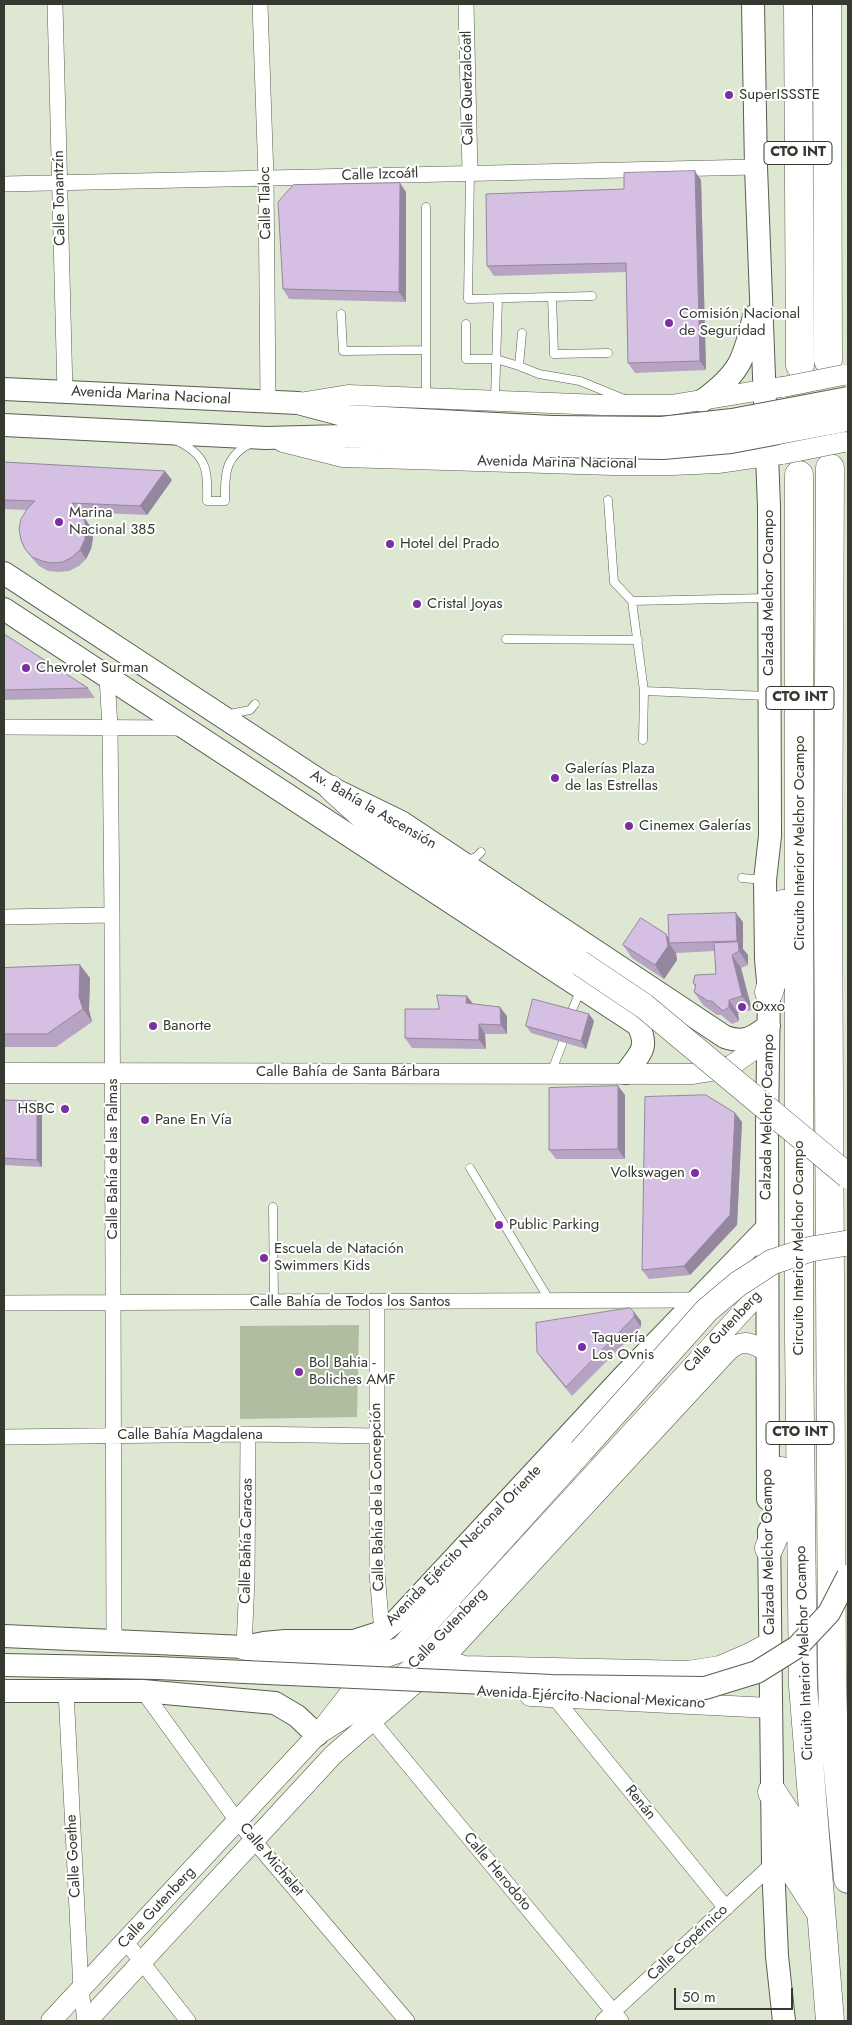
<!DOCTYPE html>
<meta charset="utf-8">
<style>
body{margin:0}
#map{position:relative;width:852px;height:2025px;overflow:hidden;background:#dde7d1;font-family:Jost,sans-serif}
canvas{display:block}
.frame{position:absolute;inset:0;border:5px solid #353930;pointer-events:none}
.scale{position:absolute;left:674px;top:1988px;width:119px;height:22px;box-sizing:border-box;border:2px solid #353930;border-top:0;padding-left:6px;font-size:15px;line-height:18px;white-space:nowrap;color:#353930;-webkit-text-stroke:4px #fff;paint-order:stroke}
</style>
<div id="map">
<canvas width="852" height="2025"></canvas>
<div class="frame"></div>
<div class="scale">50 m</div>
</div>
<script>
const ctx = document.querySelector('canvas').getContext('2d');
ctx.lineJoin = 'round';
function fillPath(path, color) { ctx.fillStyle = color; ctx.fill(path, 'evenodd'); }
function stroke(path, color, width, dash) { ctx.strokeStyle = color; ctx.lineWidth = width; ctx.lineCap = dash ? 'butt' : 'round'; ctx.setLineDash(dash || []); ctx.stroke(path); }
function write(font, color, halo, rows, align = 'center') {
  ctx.font = font + ' Jost,sans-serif'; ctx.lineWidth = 4; ctx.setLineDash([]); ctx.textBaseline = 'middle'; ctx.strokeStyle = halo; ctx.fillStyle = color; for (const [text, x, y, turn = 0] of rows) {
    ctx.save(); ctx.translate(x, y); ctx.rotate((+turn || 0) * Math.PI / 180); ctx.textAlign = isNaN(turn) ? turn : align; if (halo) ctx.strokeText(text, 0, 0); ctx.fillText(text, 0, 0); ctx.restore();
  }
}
fillPath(new Path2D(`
 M359,1325L357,1417L240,1419V1326Z`), '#b1bda0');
const service = new Path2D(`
 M470,172L468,299L592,296
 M552,297L554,354L608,353
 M341,314L343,351L425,350
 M466,324V359H496L519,366L522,333
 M519,366L539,374L580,381L624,399
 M426,397V207
 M495,399L498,299
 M177,441C207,455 208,470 207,501H225C225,474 224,457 251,443
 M608,500L614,582L632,601L767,598
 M632,601L644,691L643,740
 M506,639L638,640
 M644,691L768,696
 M230,714L250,710L255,704
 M465,861L476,857L481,852
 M742,878L763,880
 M570,1015L581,989
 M551,1073L563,1042
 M470,1168L550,1301
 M273,1207L274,1303`);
const minor = new Path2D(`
 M55,4L65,392
 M260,4L266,178L268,402
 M466,4L470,172
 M4,184L756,167
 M107,677L110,727L112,915L114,1641
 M4,727L185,728
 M4,917L112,915
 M4,1303L696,1300
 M377,1303V1573L382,1632
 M4,1437L248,1434L376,1436
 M244,1647L247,1580L248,1434
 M66,1691L81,1989L85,2021
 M143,1691L238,1822L407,2021
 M554,1697L726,1908
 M373,1722L621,2021
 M126,1942L188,2021
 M603,2021L773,1864`);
const tertiary = new Path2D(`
 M299,403L348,395L602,405H671L781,387
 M283,442L343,457L613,465H673L718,463L781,454
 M4,1073L693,1074L724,1069L732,1065L768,1040
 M443,1659L464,1666L688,1671L720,1666L750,1653L770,1642
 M530,1696L771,1708
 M325,1725L350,1693L376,1672
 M51,2021L317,1735L374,1699L425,1657L767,1285
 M87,2021L333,1755L443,1659L728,1351C742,1338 751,1343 767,1351`);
const secondary = new Path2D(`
 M753,4L756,167L769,507L770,836L765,880L766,959L769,992L767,1124L768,1499
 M4,389L298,403L347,416L552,427
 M702,401C739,374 744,361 754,316
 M4,425L266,438L343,436L550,446
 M4,573L331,788L401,822L725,1037C746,1044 752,1037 769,1026
 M4,609L638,1025C650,1049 639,1054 626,1073
 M769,1531L773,1864L777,1956L784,2021
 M4,1636L244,1647L264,1643L285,1641H354L382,1632L396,1621L622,1378L767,1228
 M4,1665L157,1668
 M4,1691H143L275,1703L297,1716L317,1735`);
const primary = new Path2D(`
 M331,788L385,837L580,963
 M244,1647L337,1660L359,1661L376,1658L402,1649L581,1451`);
const motorway = new Path2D(`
 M798,4L800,365
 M827,4L828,360
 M830,468L828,895L832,1670L833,1716L848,1879
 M799,475V1337L803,1686L830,2021
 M769,992L779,958L783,904
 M769,1548L781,1520V1471
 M772,1792L789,1818L794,1871L819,1910`);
stroke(service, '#575f4d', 9);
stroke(minor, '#575f4d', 16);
stroke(tertiary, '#575f4d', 21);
stroke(secondary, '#575f4d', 24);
stroke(primary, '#575f4d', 26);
stroke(motorway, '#575f4d', 29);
stroke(service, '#fff', 8);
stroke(minor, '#fff', 15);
stroke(tertiary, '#fff', 20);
stroke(secondary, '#fff', 22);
stroke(primary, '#fff', 25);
stroke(motorway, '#fff', 28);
const tertiaryBridge = new Path2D(`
 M783,387L843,375
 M783,454L844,442`);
const secondaryBridge = new Path2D(`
 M552,427L661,428L732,420L848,398
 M550,446L663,448L731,442L848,420
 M157,1668L552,1686L705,1688L757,1672L797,1647L829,1613L848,1576`);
const primaryBridge = new Path2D(`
 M580,963L644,1006L848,1176
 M581,1451L707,1310L738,1284L772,1262L811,1249L848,1243`);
stroke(tertiaryBridge, '#575f4d', 21, []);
stroke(secondaryBridge, '#575f4d', 24, []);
stroke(primaryBridge, '#575f4d', 26, []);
stroke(tertiaryBridge, '#fff', 20);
stroke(secondaryBridge, '#fff', 22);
stroke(primaryBridge, '#fff', 25);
fillPath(new Path2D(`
 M701,180L706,370L635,373L628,363L626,272L494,276L487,266L624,189Z
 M406,192V302L289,299L283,289Z
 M4,462L172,480L147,515L80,512L90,526L93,538L91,549L86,559L79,566L69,571L59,572L48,571L39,566L32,558L25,549L26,510L4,509Z
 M4,634L88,688L95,698L4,700Z
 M743,922V949L748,955V965L741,968L752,1010L738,1013L739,1021L732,1024L721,1015H717L703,1005L694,992L695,987L693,983L716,974L715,951L676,953L677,960L664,979L632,958L623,945L669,938Z
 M80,965L90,978L89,1010L92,1022L56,1047H4V968Z
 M472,1004L507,1016V1034H485L486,1049L412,1048L405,1038L439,1009Z
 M589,1014L594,1021L586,1049L531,1033L526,1026Z
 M618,1086L625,1095V1159H556L549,1150Z
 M4,1100L42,1108V1167L4,1165Z
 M735,1113L742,1122L737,1225L690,1275L649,1279L642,1270Z
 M634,1312L641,1321V1327L572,1396L543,1361L537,1352Z`), '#b7a4c3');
fillPath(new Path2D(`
 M695,171L701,180L706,370L700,361Z
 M400,183L406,192V302L399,292Z
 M165,471L172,480L147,515L140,506Z
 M84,517L90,526L93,538L91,549L86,559L80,550Z
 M736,913L743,922V949L748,955V965L739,951L738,943L737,941Z
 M666,934L672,943H669L676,953L677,960L664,979L655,965Z
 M732,955L741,968L752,1010L742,996Z
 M80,965L90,978L89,1010L92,1022L83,1009L79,997Z
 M467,996L474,1005L466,1003Z
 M729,1000L738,1013L739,1021L729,1007Z
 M500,1007L507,1016V1034L501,1025Z
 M589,1014L594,1021L586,1049L581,1041Z
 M479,1024L485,1034L486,1049L479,1040Z
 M618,1086L625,1095V1159L618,1149Z
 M37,1101L42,1108V1167L37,1160Z
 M735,1113L742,1122L737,1225L690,1275L684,1266Z
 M634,1312L641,1321V1327L634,1317Z`), '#95869f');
const building = new Path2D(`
 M695,171L700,361L628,363L626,263L487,266L486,194L624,189V173Z
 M400,183L399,292L283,289L278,202L293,185Z
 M4,462L165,471L140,506L72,503L84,517L86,528L85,539L80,550L72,557L63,562L52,563L42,561L32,557L25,549L21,540L19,529L21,519L27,509L35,501L4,500Z
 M4,634L88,688L4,690Z
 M736,913L737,941L669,943L668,915Z
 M641,918L666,934L668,946L655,965L623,945Z
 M738,942L739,951L732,955L742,996L729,1000V1007L723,1011L712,1001H708L694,992L696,985L693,983L695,975L716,974L714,943Z
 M80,965L79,997L83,1009L47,1034H4V968Z
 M437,995L467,996L466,1003L500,1007L501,1025L479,1024V1040L405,1038V1009H439Z
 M533,999L589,1014L581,1041L526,1026Z
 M618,1086V1149L549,1150V1088Z
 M706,1095L735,1113L730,1215L684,1266L642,1270L645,1097Z
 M4,1100L37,1101V1160L4,1158Z
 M630,1308L634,1312V1317L566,1387L537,1352L536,1323Z`);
fillPath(building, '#d5bfe3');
stroke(building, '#95869f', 1);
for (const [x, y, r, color] of [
 [729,95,5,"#7b2fa1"],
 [669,323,5,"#7b2fa1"],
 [59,522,5,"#7b2fa1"],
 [390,544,5,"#7b2fa1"],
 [417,604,5,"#7b2fa1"],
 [26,668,5,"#7b2fa1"],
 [555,778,5,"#7b2fa1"],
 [629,826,5,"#7b2fa1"],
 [742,1007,5,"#7b2fa1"],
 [153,1026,5,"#7b2fa1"],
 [65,1109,5,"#7b2fa1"],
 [145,1120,5,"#7b2fa1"],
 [695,1173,5,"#7b2fa1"],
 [499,1225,5,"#7b2fa1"],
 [264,1258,5,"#7b2fa1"],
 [582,1347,5,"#7b2fa1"],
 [299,1372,5,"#7b2fa1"]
]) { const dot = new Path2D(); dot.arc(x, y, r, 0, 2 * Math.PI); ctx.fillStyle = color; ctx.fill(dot); stroke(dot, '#fff', 2); }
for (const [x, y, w] of [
 [798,153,68],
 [800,698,68],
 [800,1433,68]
]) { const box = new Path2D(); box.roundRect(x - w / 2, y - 11.5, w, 23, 4); ctx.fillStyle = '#fff'; ctx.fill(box); stroke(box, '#353930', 1); }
write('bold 14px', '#353930', null, [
 ["CTO INT",798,153],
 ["CTO INT",800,698],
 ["CTO INT",800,1433]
]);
write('15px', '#353930', '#fff', [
 ["Calle Quetzalcóatl",468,88,-91],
 ["Calle Izcoátl",380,175,-2],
 ["Calle Tonantzín",60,198,-91],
 ["Calle Tlaloc",266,203,-91],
 ["Avenida Marina Nacional",151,396,3],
 ["Avenida Marina Nacional",557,463,1],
 ["Calzada Melchor Ocampo",769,593,-90],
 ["Av. Bahía la Ascensión",373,810,30],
 ["Circuito Interior Melchor Ocampo",800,843,-90],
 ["Calle Bahía de Santa Bárbara",348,1072],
 ["Calzada Melchor Ocampo",768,1117,-89],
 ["Calle Bahía de las Palmas",113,1159,-90],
 ["Circuito Interior Melchor Ocampo",799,1248,-90],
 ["Calle Bahía de Todos los Santos",350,1302],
 ["Calle Gutenberg",723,1332,-47],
 ["Calle Bahía Magdalena",190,1435],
 ["Calle Bahía de la Concepción",378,1497,-91],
 ["Calle Bahía Caracas",247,1541,-89],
 ["Avenida Ejército Nacional Oriente",464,1546,-46],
 ["Calzada Melchor Ocampo",769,1552,-91],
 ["Calle Gutenberg",448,1629,-46],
 ["Circuito Interior Melchor Ocampo",805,1653,-92],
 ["Avenida Ejército Nacional Mexicano",591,1698,3],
 ["Renán",640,1803,51],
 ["Calle Goethe",74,1856,-93],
 ["Calle Michelet",271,1860,50],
 ["Calle Herodoto",497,1872,50],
 ["Calle Gutenberg",157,1908,-47],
 ["Calle Copérnico",688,1943,-43]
]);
write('15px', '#353930', '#fff', [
 ["SuperISSSTE",739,95],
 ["Comisión Nacional",679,314],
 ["de Seguridad",679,331],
 ["Marina",69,513],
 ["Nacional 385",69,530],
 ["Hotel del Prado",400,544],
 ["Cristal Joyas",427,604],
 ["Chevrolet Surman",36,668],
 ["Galerías Plaza",565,769],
 ["de las Estrellas",565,786],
 ["Cinemex Galerías",639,826],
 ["Oxxo",752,1007],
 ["Banorte",163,1026],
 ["HSBC",55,1109,"right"],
 ["Pane En Vía",155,1120],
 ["Volkswagen",685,1173,"right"],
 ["Public Parking",509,1225],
 ["Escuela de Natación",274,1249],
 ["Swimmers Kids",274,1266],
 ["Taquería",592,1338],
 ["Los Ovnis",592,1355],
 ["Bol Bahia -",309,1363],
 ["Boliches AMF",309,1380]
], 'left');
</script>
